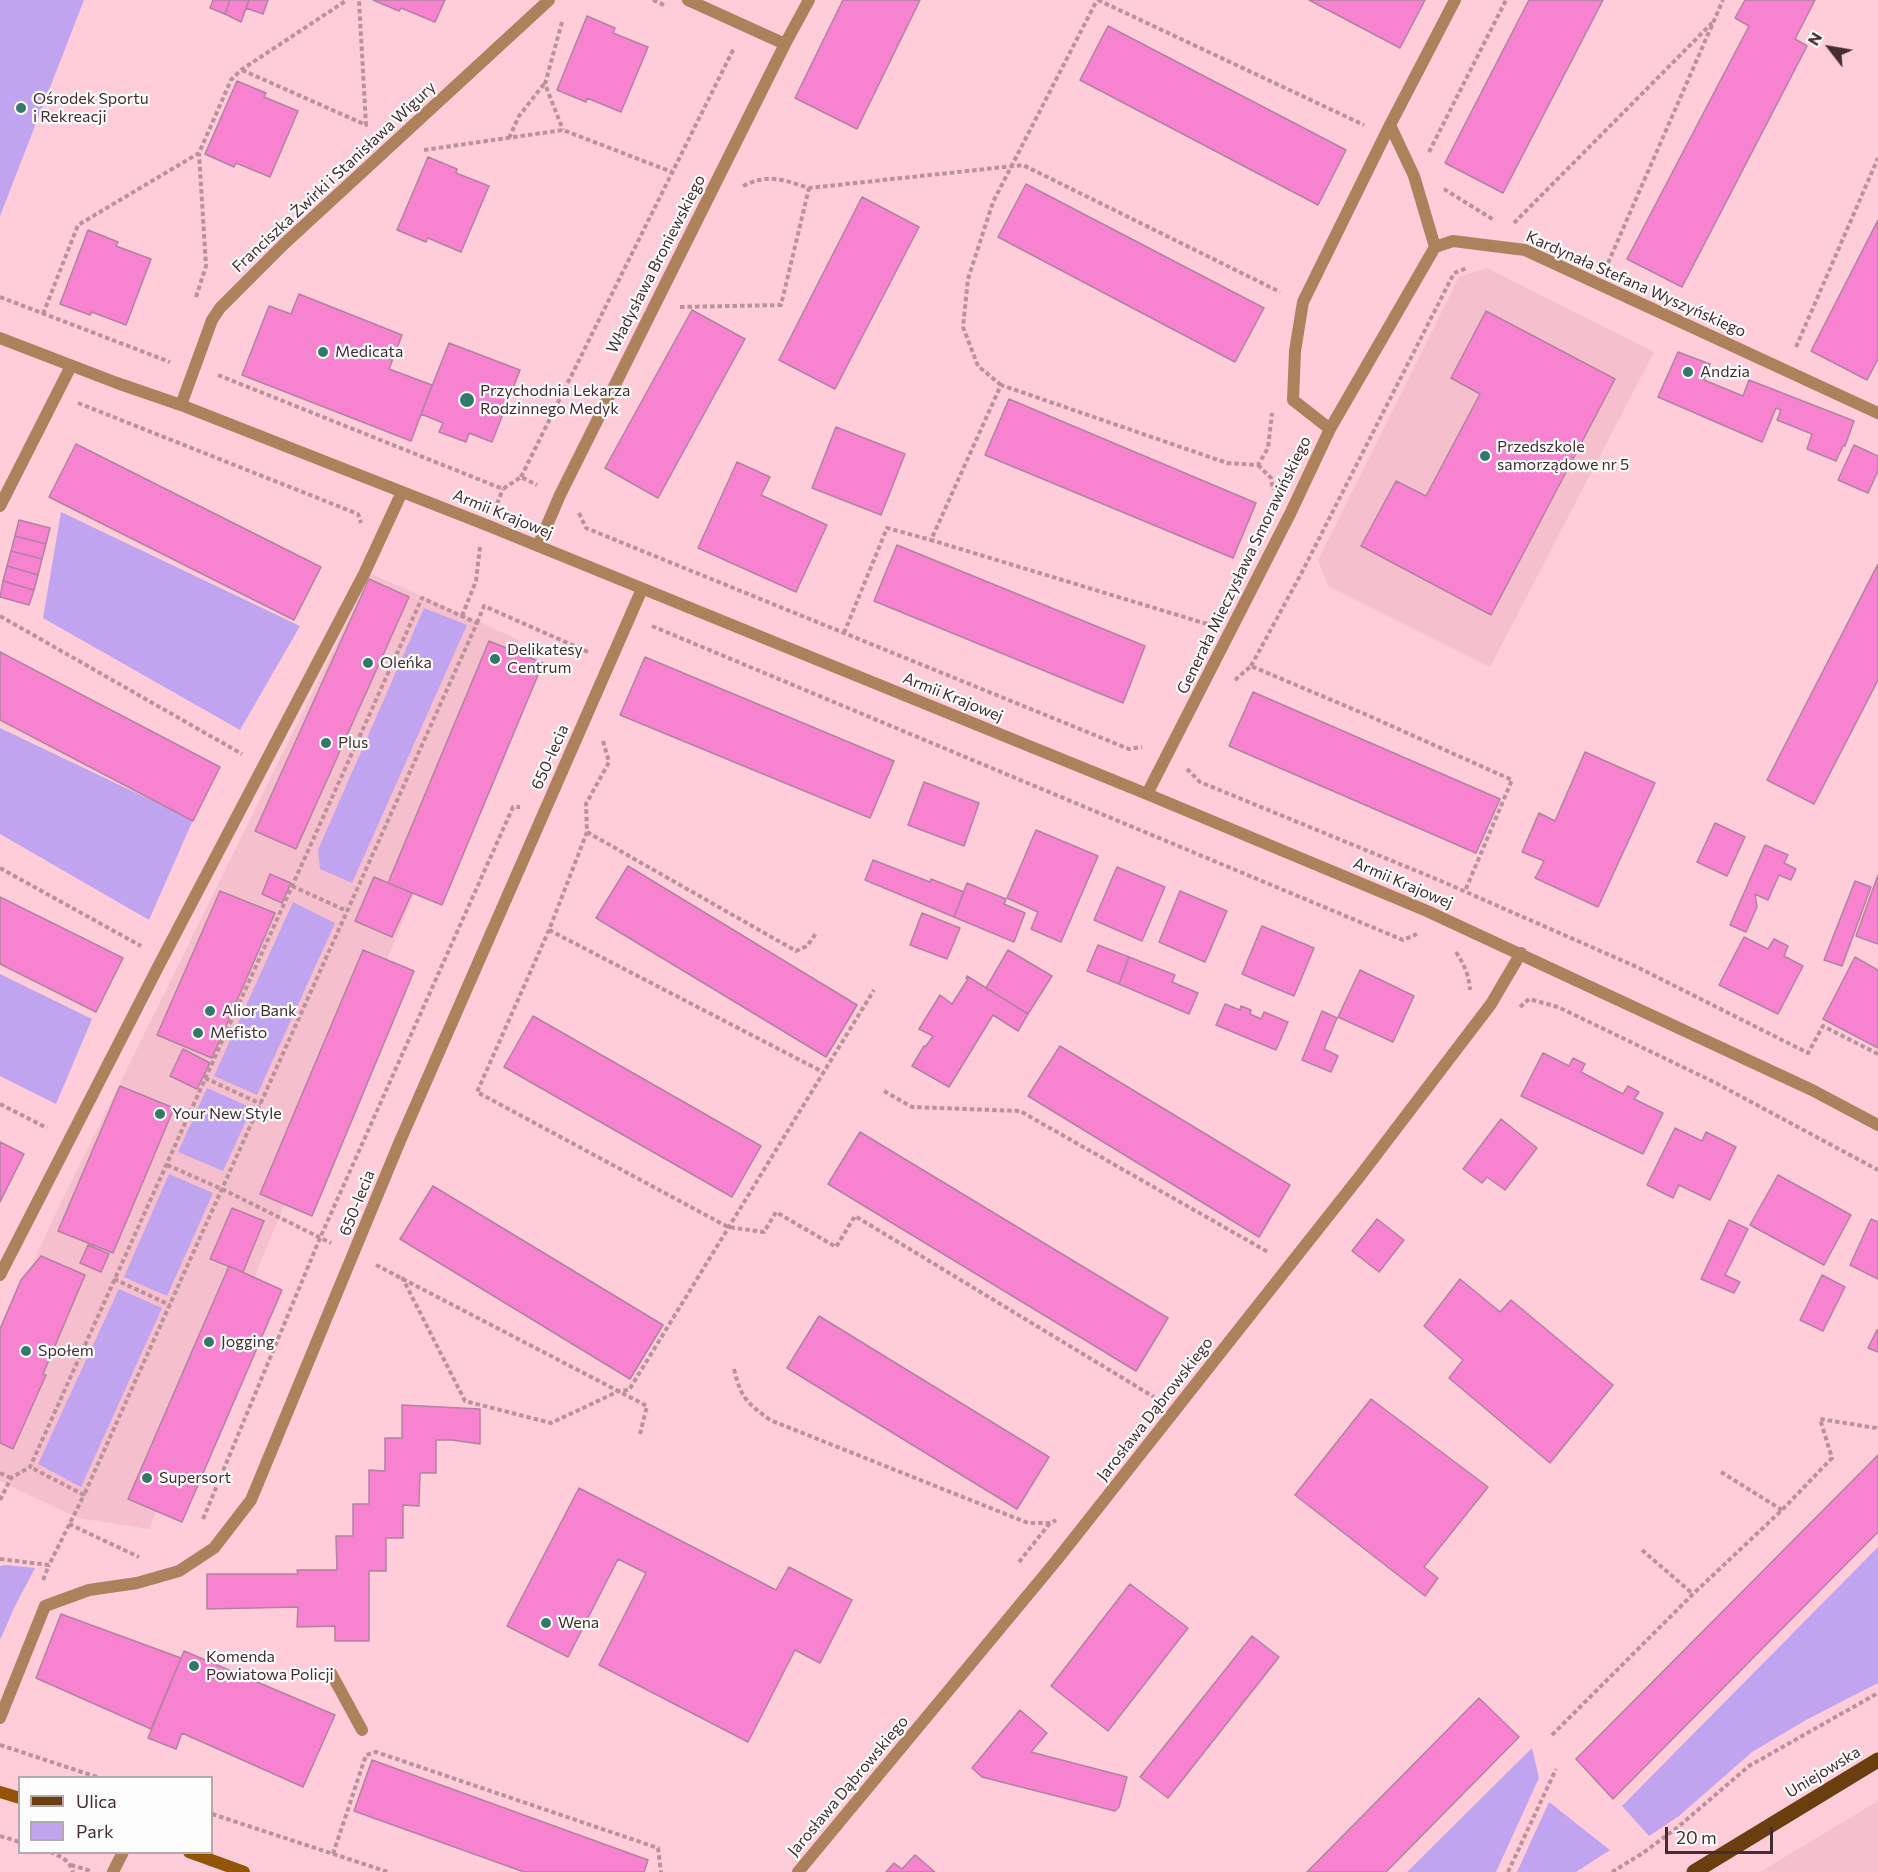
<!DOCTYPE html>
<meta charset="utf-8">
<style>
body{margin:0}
#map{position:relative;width:1878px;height:1872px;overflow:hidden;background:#fecdd9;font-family:Commissioner,sans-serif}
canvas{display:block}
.legend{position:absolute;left:18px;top:1776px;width:195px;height:78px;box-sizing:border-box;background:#fdfdfd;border:2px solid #b3a9ac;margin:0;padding:8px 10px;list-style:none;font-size:18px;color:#432c32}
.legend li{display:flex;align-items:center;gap:12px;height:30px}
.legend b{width:30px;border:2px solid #b3a9ac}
.north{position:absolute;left:1800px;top:18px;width:60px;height:60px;-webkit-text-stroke:4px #fdfdfd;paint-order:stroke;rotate:301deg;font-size:16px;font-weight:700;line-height:24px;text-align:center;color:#432c32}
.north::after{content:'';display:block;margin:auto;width:21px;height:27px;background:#432c32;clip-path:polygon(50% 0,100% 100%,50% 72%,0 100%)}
.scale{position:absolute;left:1665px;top:1827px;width:108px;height:27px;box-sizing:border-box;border:3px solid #432c32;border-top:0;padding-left:8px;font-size:18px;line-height:21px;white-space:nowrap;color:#432c32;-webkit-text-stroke:4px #fdfdfd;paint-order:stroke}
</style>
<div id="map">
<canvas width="1878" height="1872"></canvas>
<ul class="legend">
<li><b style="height:8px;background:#6b3e10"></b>Ulica</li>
<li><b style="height:16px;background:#c1a4f0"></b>Park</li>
</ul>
<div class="north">N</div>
<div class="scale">20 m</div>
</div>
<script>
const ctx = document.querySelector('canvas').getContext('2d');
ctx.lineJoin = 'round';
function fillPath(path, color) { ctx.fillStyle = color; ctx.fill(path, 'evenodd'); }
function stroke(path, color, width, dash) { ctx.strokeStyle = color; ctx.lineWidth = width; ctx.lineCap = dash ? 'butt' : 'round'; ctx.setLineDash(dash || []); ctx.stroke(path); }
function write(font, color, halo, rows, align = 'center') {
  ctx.font = font + ' Commissioner,sans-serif'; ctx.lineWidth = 4.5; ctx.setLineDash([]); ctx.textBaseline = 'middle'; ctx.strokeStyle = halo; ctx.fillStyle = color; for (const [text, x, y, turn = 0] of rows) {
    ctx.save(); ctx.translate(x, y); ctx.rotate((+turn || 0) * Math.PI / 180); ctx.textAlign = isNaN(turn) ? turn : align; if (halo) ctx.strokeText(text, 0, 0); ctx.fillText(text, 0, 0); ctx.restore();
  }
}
fillPath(new Path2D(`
 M1487,268L1654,352L1490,667L1328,586L1318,560L1459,277Z
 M371,574L476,620L520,641L149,1529L78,1518L0,1481V1334L56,1213Z
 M1878,1801V1872H1760Z`), '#f5bfcd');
fillPath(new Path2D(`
 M0,0H84L0,216Z
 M61,512L300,626L240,730L43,618Z
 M424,608L467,625L352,883L320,869L318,850Z
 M0,728L193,820L149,920L0,834Z
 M293,902L335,923L257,1095L214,1076Z
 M0,974L92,1019L56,1104L0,1076Z
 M207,1088L252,1108L223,1171L178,1152Z
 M169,1174L213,1193L167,1296L124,1277Z
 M119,1289L162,1308L81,1487L38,1464Z
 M1878,1547V1683L1806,1720L1752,1752L1679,1816L1649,1836L1622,1806Z
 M6,1565L35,1568L16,1604L0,1640V1566Z
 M1532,1748L1539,1778L1496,1872H1407Z
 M1549,1802L1610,1850L1576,1872H1517Z`), '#c1a4f0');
const building = new Path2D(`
 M213,0H230L225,14L210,8Z
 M230,0H249L241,22L225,14Z
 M249,0H268L263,14L246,8Z
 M373,0H445L435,22L401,8L399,11Z
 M843,0H920L857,129L795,98Z
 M1309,0H1425L1400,48Z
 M1529,0H1603L1503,193L1445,163Z
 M1745,0H1815L1795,39L1807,46L1682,287L1627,259L1749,26L1735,18Z
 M587,16L615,28L613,33L648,47L621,112L587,98L586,102L557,90Z
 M1108,26L1346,150L1318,205L1080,80Z
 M237,81L266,93L264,97L298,111L270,177L236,163L234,167L205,154Z
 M428,157L457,169L456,173L489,186L461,252L428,238L426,242L397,230Z
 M1026,184L1264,308L1235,362L998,237Z
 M862,197L919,227L835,389L779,360Z
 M1878,220V359L1867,380L1811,351Z
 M88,230L118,242L116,246L151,259L126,325L92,312L90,315L60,304Z
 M299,294L402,335L389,369L432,385L411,441L242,375L269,306L291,314Z
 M692,310L745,339L658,498L605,468Z
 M1486,311L1615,379L1491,615L1361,546L1396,481L1426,496L1480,394L1451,378Z
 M449,343L520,370L492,442L469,433L466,442L439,432L443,423L421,414Z
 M1678,352L1710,364L1704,380L1743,396L1749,380L1854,421L1845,446H1843L1836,461L1807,449L1812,434L1777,420L1781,410L1776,408L1762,442L1658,397Z
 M1009,399L1256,503L1233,558L985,455Z
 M836,427L905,454L881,515L812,488Z
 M76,444L321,567L294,620L49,497Z
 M1854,445L1878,456V471L1868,493L1838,480Z
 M737,462L770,477L761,495L827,525L796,592L698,548Z
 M19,520L50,528L46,544L15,536Z
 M15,536L46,544L42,559L11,551Z
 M897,545L1145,646L1123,703L874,601Z
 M11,551L42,559L38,575L7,566Z
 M1878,564V680L1814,804L1767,780Z
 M7,566L38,575L34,590L3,581Z
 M369,579L409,597L296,849L255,831Z
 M3,581L34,590L29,605L0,597Z
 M489,641L543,663L442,905L388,883Z
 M0,652L220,767L193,821L0,720Z
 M645,657L894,761L870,818L620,715Z
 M1253,692L1500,799L1476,853L1229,746Z
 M1585,752L1655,783L1598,907L1535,878L1544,861L1522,852L1539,813L1555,821Z
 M924,782L979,803L964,846L908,825Z
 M1715,823L1745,837L1727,876L1697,862Z
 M1036,830L1098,856L1061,942L1031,929L1038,912L1007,898Z
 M1765,845L1788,855L1784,863L1796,869L1791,880L1779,875L1768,900L1755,894L1757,907L1746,932L1730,925Z
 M873,860L930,882L931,879L964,892L954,917L865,880Z
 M628,866L857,1005L826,1057L596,918Z
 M1117,867L1165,887L1142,941L1094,920Z
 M270,874L291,883L282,903L262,894Z
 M1878,875V944L1856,936Z
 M374,877L412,893L392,937L355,921Z
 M1855,881L1871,887L1842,966L1824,960Z
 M967,883L1006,899L1004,904L1025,913L1014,942L954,917Z
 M220,891L275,913L212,1058L157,1035Z
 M1180,891L1227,911L1205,962L1159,942Z
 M0,897L123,958L96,1012L0,964Z
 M922,913L960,928L947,959L910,945Z
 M1262,926L1314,948L1294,996L1242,974Z
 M1744,937L1768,949L1774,939L1788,946L1784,956L1803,966L1778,1014L1719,985Z
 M1098,945L1129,957L1119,984L1087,971Z
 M363,950L414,971L312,1216L260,1194Z
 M1008,950L1052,976L1028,1014L986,988Z
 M1129,957L1175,975L1172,982L1198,993L1189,1014L1119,984Z
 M1855,957L1878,970V1048L1823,1019Z
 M1360,970L1414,996L1393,1042L1338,1017Z
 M967,976L1028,1014L1018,1031L993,1015L949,1087L912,1066L924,1046H926L933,1036L919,1029L940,995L952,1004L968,979L966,978Z
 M1225,1004L1240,1010L1241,1006L1251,1010L1250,1014L1261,1019L1264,1012L1288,1022L1276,1050L1216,1025Z
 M1322,1011L1337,1018L1324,1049L1338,1056L1331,1072L1302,1060Z
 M533,1016L761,1146L732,1197L504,1067Z
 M1060,1046L1290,1185L1259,1237L1028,1096Z
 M183,1049L210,1063L197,1089L170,1076Z
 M1543,1053L1569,1066L1573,1058L1585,1064L1581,1072L1623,1094L1628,1086L1639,1092L1634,1099L1663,1113L1643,1154L1521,1096Z
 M120,1086L174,1108L113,1253L58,1231Z
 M1501,1119L1537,1148L1505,1190L1487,1177L1482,1183L1463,1169Z
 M1675,1128L1702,1141L1706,1132L1736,1147L1710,1200L1679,1185L1673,1198L1647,1185Z
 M860,1132L1168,1318L1136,1371L828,1184Z
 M0,1142L24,1154L0,1202Z
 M1778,1175L1851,1215L1824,1265L1750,1225Z
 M433,1186L663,1325L630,1379L400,1239Z
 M232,1208L264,1221L243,1272L210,1259Z
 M1377,1219L1404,1240L1379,1272L1352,1251Z
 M1871,1219L1878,1222V1279L1850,1265Z
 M1729,1220L1748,1229L1725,1275L1740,1282L1734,1293L1701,1279Z
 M88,1245L109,1254L101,1272L80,1263Z
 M41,1256L85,1275L43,1374L46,1375L13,1449L0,1443V1329L21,1280Z
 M229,1266L282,1290L182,1522L128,1499Z
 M1822,1275L1845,1287L1823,1331L1800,1320Z
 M1460,1279L1500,1312L1511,1300L1613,1385L1550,1463L1449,1378L1463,1360L1424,1326Z
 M819,1316L1049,1457L1017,1509L787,1368Z
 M1877,1330H1878V1352L1868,1348Z
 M1371,1399L1488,1487L1424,1567L1438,1578L1425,1596L1295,1495Z
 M402,1405L480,1409V1444L452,1440H436V1473H420L419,1506L403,1505V1538H386V1571H369V1641H335V1626L297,1627L298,1607L207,1609V1574H298L297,1570H337L336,1536H353V1504H369V1470L385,1471V1438H402Z
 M1878,1455V1532L1613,1799L1576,1759Z
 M579,1488L776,1590L789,1567L852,1600L820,1663L795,1650L748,1742L599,1665L646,1573L618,1559L568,1657L507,1626Z
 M1130,1584L1188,1628L1108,1731L1051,1686Z
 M61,1614L181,1658L151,1729L36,1678Z
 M1252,1636L1279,1657L1168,1798L1140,1777Z
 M184,1651L335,1715L303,1787L182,1733L176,1749L148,1738Z
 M1479,1698L1519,1737L1386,1872H1307Z
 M1020,1710L1047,1733L1031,1752L1127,1777L1119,1807L1115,1811L982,1777L972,1768Z
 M372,1760L648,1860L644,1872H524L354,1811Z
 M915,1855L935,1872H886L894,1863L902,1869Z`);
fillPath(building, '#f782d0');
stroke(building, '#b382a1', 1.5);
stroke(new Path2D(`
 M653,0L664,5
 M1098,0L1364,125
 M562,22L545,84L563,130
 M242,70L366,125L359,0
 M509,138L519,116L544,84
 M424,150L563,130L672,172
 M1429,152L1506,0
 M743,186C769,173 783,180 809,188L1023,165L1280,292
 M1444,189L1494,220
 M1514,223L1712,23
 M1608,263L1723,0
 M0,297L170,362
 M196,297L206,266L199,153
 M680,307L781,305L809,188
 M43,314L78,225L199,153L231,80L241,70L347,0
 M1796,347L1878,158
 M218,375L503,489L521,477L537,485
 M1001,385L978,366L963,327L968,279L993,202L1097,0
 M78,403L358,514L361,523
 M1258,465L1271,478L1273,490
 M521,477L734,48
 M497,504L503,489
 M579,513L586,528L1129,749L1142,747
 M0,616L242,754
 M462,616L476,581L480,547
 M477,623L484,606L588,652
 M1207,624L931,540L1001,385L1227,463L1258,465L1268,448L1272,413
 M652,626L1403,940L1417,934
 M844,633L887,528L931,540
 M1251,666L1301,574L1454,273L1467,268
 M1235,680L1251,666L1367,715L1512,780L1465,891
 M603,741L609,762L586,804L587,832L549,930L477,1092L728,1227L764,1232L776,1212L836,1247L855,1216L1154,1397
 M1187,769L1200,782L1441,881L1637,967L1808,1053L1823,1026L1878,1054
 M587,832L796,951L807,946L817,932
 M0,868L141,946
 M292,886L347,911
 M549,930L823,1072
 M1456,952C1464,964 1469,975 1470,990
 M1520,1007L1529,999L1558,1007L1714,1082L1878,1170
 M205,1078L261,1104
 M884,1091L912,1107L1020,1111L1268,1252
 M0,1104L47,1128
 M167,1165L222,1189L331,1243
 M376,1265L647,1406L640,1434
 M402,1277L465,1401L551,1423L619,1391L629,1390L874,990
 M114,1279L170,1305
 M734,1369C741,1398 747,1403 770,1420L1028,1523H1051L1056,1520
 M1721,1472L1782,1510
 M0,1473L11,1478
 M0,1500L11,1478L30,1467L422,598L477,623L84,1495
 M203,1519L320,1238L513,807H520
 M69,1524L139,1557
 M1642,1550L1693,1594
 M0,1559L49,1565L84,1495L30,1467
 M1019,1562L1050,1523
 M43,1580L49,1565
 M1552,1735L1693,1594L1782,1510L1832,1458L1820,1419L1876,1428L1878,1430
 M0,1745L100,1778
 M212,1814L388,1872
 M0,1836L20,1842
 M50,1852C61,1856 70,1861 73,1872
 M333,1854L366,1755L376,1752L658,1848L661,1872
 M71,1865L91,1871
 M1508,1872L1556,1769
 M1612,1872L1643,1853L1678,1827L1749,1766L1878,1693`), '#ba929c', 4, [4.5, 3]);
stroke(new Path2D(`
 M331,1673L362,1730
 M113,1872L123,1852`), '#ad815c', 12);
stroke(new Path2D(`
 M688,0L785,44
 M1390,125L1414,176L1435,247
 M0,338L117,383L181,405L489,526L1147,794L1427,911L1812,1090L1878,1125
 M181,405L212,320L220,308L284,244L549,0
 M1330,429L1435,247L1453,241L1525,250L1878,413
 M0,506L71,366
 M538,546L560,495L785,44L809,0
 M1147,794L1291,512L1330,429L1293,400L1295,351L1303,302L1390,125L1455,0
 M0,1275L158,967L364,574L402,492
 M0,1718L45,1606L89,1590L137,1583L179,1571L214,1548L251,1500L400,1141L642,589
 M798,1872L1056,1561L1360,1176L1491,1004L1521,953`), '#ad815c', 12);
stroke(new Path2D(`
 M0,1792L20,1798
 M189,1852L244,1872`), '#935408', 12);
stroke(new Path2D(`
 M1694,1872L1878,1760`), '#6b3e10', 15);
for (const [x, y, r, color] of [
 [21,108,6,"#33786d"],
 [323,352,6,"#33786d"],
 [1688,372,6,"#33786d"],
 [467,400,8,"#33786d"],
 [1485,456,6,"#33786d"],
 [495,659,6,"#33786d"],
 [368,663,6,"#33786d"],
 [326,743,6,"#33786d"],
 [210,1011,6,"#33786d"],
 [198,1033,6,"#33786d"],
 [160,1114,6,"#33786d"],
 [209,1342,6,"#33786d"],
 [26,1351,6,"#33786d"],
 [147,1478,6,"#33786d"],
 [546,1623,6,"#33786d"],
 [194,1666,6,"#33786d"]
]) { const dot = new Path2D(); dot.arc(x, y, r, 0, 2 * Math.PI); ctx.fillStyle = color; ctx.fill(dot); stroke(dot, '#fdfdfd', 2); }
write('16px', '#432c32', '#fdfdfd', [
 ["Ośrodek Sportu",33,99],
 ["i Rekreacji",33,117],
 ["Medicata",335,352],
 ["Andzia",1700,372],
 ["Przychodnia Lekarza",480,391],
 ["Rodzinnego Medyk",480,409],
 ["Przedszkole",1497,447],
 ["samorządowe nr 5",1497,465],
 ["Delikatesy",507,650],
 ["Centrum",507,668],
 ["Oleńka",380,663],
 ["Plus",338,743],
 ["Alior Bank",222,1011],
 ["Mefisto",210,1033],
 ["Your New Style",172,1114],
 ["Jogging",221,1342],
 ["Społem",38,1351],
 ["Supersort",159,1478],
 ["Wena",558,1623],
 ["Komenda",206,1657],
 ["Powiatowa Policji",206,1675]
], 'left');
write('16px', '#432c32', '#fdfdfd', [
 ["Franciszka Żwirki i Stanisława Wigury",334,177,-43],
 ["Władysława Broniewskiego",656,264,-63],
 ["Kardynała Stefana Wyszyńskiego",1636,284,24],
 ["Armii Krajowej",503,514,22],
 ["Generała Mieczysława Smorawińskiego",1244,565,-64],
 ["Armii Krajowej",953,697,22],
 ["650-lecia",550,757,-66],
 ["Armii Krajowej",1403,883,23],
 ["650-lecia",357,1203,-68],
 ["Jarosława Dąbrowskiego",1155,1409,-52],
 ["Uniejowska",1823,1772,-31],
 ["Jarosława Dąbrowskiego",848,1786,-50]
]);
</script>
